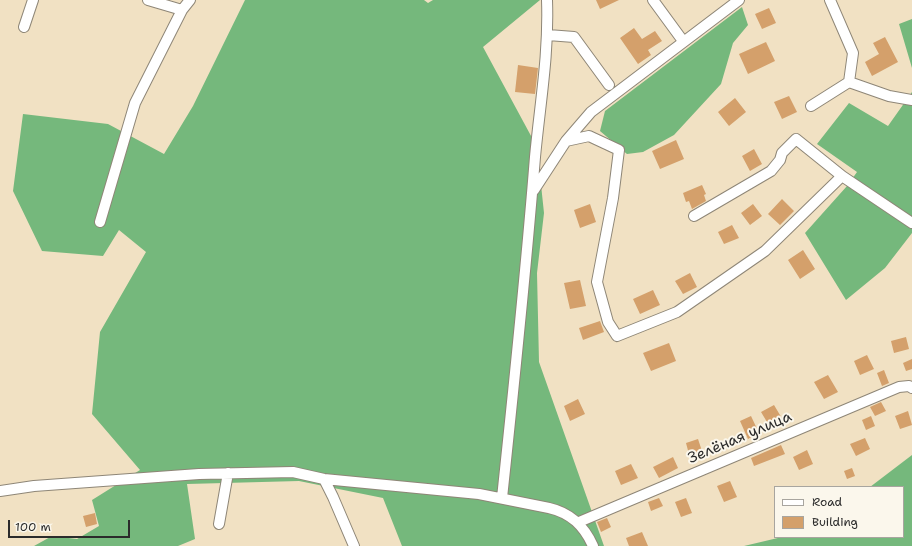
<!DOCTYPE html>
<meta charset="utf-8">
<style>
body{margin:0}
#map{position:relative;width:912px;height:546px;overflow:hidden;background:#f1e1c3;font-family:"Shantell Sans",sans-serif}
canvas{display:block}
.legend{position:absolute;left:774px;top:486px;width:130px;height:52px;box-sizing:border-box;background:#fbf7ec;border:1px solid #a8a59f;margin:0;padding:5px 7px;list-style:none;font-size:12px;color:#2b2b2b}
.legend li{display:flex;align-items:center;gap:8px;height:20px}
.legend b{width:20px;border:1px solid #a8a59f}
.scale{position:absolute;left:8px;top:520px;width:122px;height:18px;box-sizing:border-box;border:2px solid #2b2b2b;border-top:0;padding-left:5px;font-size:12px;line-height:14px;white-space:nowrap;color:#2b2b2b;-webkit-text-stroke:3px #fbf7ec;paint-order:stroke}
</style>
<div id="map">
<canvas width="912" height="546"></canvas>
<ul class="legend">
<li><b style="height:5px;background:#fff"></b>Road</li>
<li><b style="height:11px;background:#d4a06b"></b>Building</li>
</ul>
<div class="scale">100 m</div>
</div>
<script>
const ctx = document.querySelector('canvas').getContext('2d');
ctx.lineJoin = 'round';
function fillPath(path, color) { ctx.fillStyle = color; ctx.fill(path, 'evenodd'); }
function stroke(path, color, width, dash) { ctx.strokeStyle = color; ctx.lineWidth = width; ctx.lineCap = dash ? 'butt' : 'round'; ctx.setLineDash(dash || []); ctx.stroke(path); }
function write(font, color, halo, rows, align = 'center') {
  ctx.font = font + ' "Shantell Sans",sans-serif'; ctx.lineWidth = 4; ctx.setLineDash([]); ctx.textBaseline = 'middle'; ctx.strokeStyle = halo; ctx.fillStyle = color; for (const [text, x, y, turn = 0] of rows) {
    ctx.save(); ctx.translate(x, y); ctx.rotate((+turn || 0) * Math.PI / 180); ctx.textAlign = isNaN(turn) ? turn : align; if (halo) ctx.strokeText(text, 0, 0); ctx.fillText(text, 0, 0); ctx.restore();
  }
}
fillPath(new Path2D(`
 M245,0H424L428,3L433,0H540L483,47L537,147L544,213L537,273L539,362L604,546H402L383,498L299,481L187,484L195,539L178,546H34L52,536L77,539L99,526L92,500L140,470L92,414L100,332L146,252L119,230L103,256L42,251L13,191L23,114L108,124L164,154L193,106Z
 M742,7L748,25L733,43L721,84L674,135L643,152L627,154L600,131L605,111Z
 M912,19V68L899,24Z
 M912,92V233L885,268L846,300L805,233L847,186L857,172L817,144L849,103L888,126Z
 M912,455V546H744L782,537H903V487H870Z`), '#75b87c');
fillPath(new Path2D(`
 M596,0H619L600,9Z
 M769,8L776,23L762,29L755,14Z
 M634,28L642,39L655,31L662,41L648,50L651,55L638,64L620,38Z
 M885,37L898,62L872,76L865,62L879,54L873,43Z
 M766,42L775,61L748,74L739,54Z
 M518,65L538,68L535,94L515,92Z
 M789,96L797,112L782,119L774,102Z
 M735,98L746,112L729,126L718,112Z
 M676,140L684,159L660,169L652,151Z
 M754,149L762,164L750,171L742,156Z
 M702,185L706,194L704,195L706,201L692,209L689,201L686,202L683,193Z
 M782,199L794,211L780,225L768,214Z
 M590,204L596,222L580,228L574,210Z
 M753,204L762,216L750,225L741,213Z
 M732,225L739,238L724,244L718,232Z
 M803,250L815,269L800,279L788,260Z
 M690,273L697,287L683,294L675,281Z
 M580,280L586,306L570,309L564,283Z
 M653,290L660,305L640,314L633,299Z
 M600,321L604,332L583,340L579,328Z
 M906,337L909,349L894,353L891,341Z
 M669,343L676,361L651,371L643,353Z
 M867,355L874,369L860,375L854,361Z
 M912,359V369L906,371L903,363Z
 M884,370L889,383L882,386L877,373Z
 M828,375L838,392L824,399L814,382Z
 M578,399L585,414L570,421L564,406Z
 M881,402L886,411L875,416L870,407Z
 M774,405L783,420L770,427L761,412Z
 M908,411L912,425L900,429L895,416Z
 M751,416L759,433L748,439L740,421Z
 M871,416L875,426L866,430L862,420Z
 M865,438L870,449L856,456L850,444Z
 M698,439L703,454L690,458L686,443Z
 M781,445L785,454L754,466L751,458Z
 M807,450L813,464L799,470L793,457Z
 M673,457L678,468L659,478L653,467Z
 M631,464L638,478L621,485L615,471Z
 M852,468L855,476L847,479L844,471Z
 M730,481L737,497L724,502L717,486Z
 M659,498L663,506L651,511L648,502Z
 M686,498L692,513L681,517L675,502Z
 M95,513L97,524L86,527L83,516Z
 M607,518L611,527L601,532L597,522Z
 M642,532L648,546H629L626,538Z`), '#d4a06b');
const minor = new Path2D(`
 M148,0L182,10
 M653,0L683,41
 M24,27L33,0
 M548,35L574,37L609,85
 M849,82L889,96L912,100
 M811,106L849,82L853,53L830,0
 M566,141L589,136L619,150L613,198L597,282L608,322L617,336L677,312L765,251L842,176L912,223
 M534,190L566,141L591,112L739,0
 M694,216L771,171L780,160L782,153L796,139L842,176
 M100,222L135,103L182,10L190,0
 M324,479L333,497L354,546
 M0,491L34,486L199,474L293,472L324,479L479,494L549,508C571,513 584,526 593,546
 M502,498C514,385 526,271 535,157C540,103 549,55 547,0
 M579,522L899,387L909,386L912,388
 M219,524L228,473`);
stroke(minor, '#8e8677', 12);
stroke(minor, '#fff', 10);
write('15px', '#2b2b2b', '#fbf7ec', [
 ["Зелёная улица",740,438,-23]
]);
</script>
